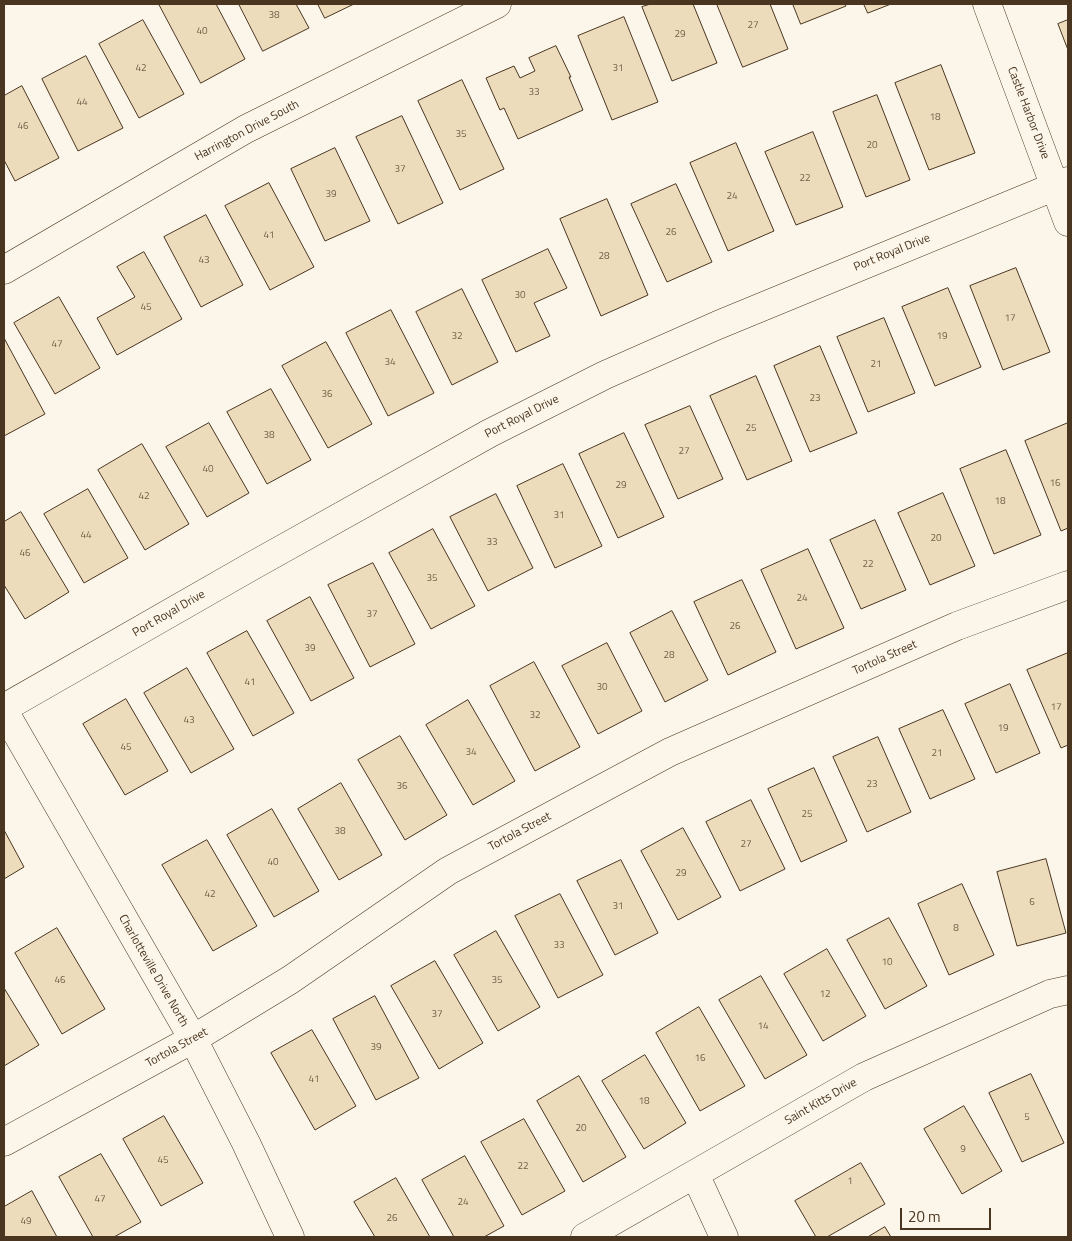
<!DOCTYPE html>
<style>
body{margin:0}
#map{position:relative;width:1072px;height:1241px;overflow:hidden;background:#fbf6e9;font-family:"Titillium Web",sans-serif}
canvas{display:block}
.frame{position:absolute;inset:0;border:5px solid #4a3520;pointer-events:none}
.scale{position:absolute;left:900px;top:1208px;width:91px;height:22px;box-sizing:border-box;border:2px solid #4a3520;border-top:0;padding-left:6px;font-size:15px;line-height:18px;white-space:nowrap;color:#4a3520;-webkit-text-stroke:4px #fbf6e9;paint-order:stroke}
</style>
<div id="map">
<canvas width="1072" height="1241"></canvas>
<div class="frame"></div>
<div class="scale">20 m</div>
</div>
<script>
const ctx = document.querySelector('canvas').getContext('2d');
ctx.lineJoin = 'round';
function fillPath(path, color) { ctx.fillStyle = color; ctx.fill(path, 'evenodd'); }
function stroke(path, color, width, dash) { ctx.strokeStyle = color; ctx.lineWidth = width; ctx.lineCap = dash ? 'butt' : 'round'; ctx.setLineDash(dash || []); ctx.stroke(path); }
function write(font, color, halo, rows, align = 'center') {
  ctx.font = font + ' "Titillium Web",sans-serif'; ctx.lineWidth = 4; ctx.setLineDash([]); ctx.textBaseline = 'middle'; ctx.strokeStyle = halo; ctx.fillStyle = color; for (const [text, x, y, turn = 0] of rows) {
    ctx.save(); ctx.translate(x, y); ctx.rotate((+turn || 0) * Math.PI / 180); ctx.textAlign = isNaN(turn) ? turn : align; if (halo) ctx.strokeText(text, 0, 0); ctx.fillText(text, 0, 0); ctx.restore();
  }
}
const building = new Path2D(`
 M159,4H216L245,59L201,83Z
 M239,4H296L309,28L263,51Z
 M318,4H354L325,18Z
 M651,4H693L717,63L672,81L642,7Z
 M717,4H770L788,49L743,67Z
 M793,4H845L846,6L801,24Z
 M864,4H891L868,13Z
 M624,17L658,102L612,120L578,36Z
 M143,20L184,94L139,118L99,44Z
 M1068,20V50L1058,24Z
 M556,46L571,77H569L583,110L518,139L504,108L500,110L486,78L514,66L520,78L535,71L529,58Z
 M86,56L123,128L78,151L42,79Z
 M941,65L975,153L929,170L895,83Z
 M462,80L504,169L460,190L418,101Z
 M22,86L59,158L15,181L4,160V96Z
 M877,95L910,180L866,197L833,112Z
 M402,116L443,203L398,224L356,137Z
 M813,132L843,207L796,225L765,152Z
 M736,143L774,231L728,251L690,163Z
 M335,148L370,221L325,241L291,169Z
 M269,183L314,267L270,290L225,206Z
 M676,184L712,262L667,282L631,204Z
 M607,199L648,295L601,316L560,219Z
 M206,215L243,285L201,307L164,237Z
 M548,249L567,288L534,303L550,336L516,352L482,280Z
 M144,252L182,319L117,355L97,318L135,297L117,267Z
 M1016,268L1050,352L1003,370L970,286Z
 M948,288L981,367L935,386L902,307Z
 M462,289L498,362L452,385L416,312Z
 M59,297L100,368L55,394L14,323Z
 M391,310L434,393L388,416L346,333Z
 M884,318L915,393L868,412L837,337Z
 M4,338L45,414L4,436Z
 M326,342L372,424L328,448L282,366Z
 M820,346L857,433L810,452L774,366Z
 M756,376L792,461L747,480L710,396Z
 M271,389L311,460L267,484L227,412Z
 M690,406L723,479L678,499L645,425Z
 M209,423L249,493L207,517L166,447Z
 M1068,423V528L1061,531L1025,441Z
 M624,433L664,517L618,538L579,454Z
 M142,444L189,524L145,550L98,470Z
 M1006,450L1041,535L994,554L960,469Z
 M563,464L602,546L555,568L517,486Z
 M88,489L128,558L84,583L44,514Z
 M943,493L975,566L930,585L898,513Z
 M496,494L533,568L488,591L450,517Z
 M21,512L69,592L25,619L4,585V522Z
 M875,520L906,590L861,609L830,540Z
 M433,529L475,606L431,629L389,553Z
 M808,549L844,628L796,649L761,570Z
 M373,563L415,644L370,667L328,585Z
 M742,580L776,652L728,675L694,602Z
 M310,597L354,678L311,701L267,621Z
 M672,611L708,680L665,702L630,633Z
 M247,631L294,713L253,736L207,653Z
 M607,643L642,711L598,734L562,666Z
 M1068,653V745L1061,748L1027,670Z
 M534,662L580,747L535,771L490,686Z
 M187,668L234,749L191,773L144,693Z
 M1010,684L1040,753L996,773L965,704Z
 M126,699L168,771L125,795L83,724Z
 M468,700L515,781L473,805L426,725Z
 M943,710L975,779L930,799L899,729Z
 M400,736L447,815L405,840L358,760Z
 M878,737L911,812L867,832L833,757Z
 M814,768L847,841L801,862L768,789Z
 M341,783L382,855L339,880L298,809Z
 M751,800L785,869L740,891L706,822Z
 M272,809L319,891L274,917L227,835Z
 M683,828L721,897L678,920L641,851Z
 M4,830L24,867L4,879Z
 M207,840L257,926L213,951L162,865Z
 M1046,859L1066,933L1017,946L997,872Z
 M621,860L658,933L615,955L577,881Z
 M962,884L994,955L949,975L918,904Z
 M560,894L603,975L558,998L515,916Z
 M889,918L927,986L885,1009L847,940Z
 M57,928L105,1009L62,1034L15,953Z
 M496,931L540,1007L498,1031L454,955Z
 M827,949L866,1016L823,1041L784,974Z
 M435,961L483,1043L439,1069L391,986Z
 M761,976L807,1055L765,1079L719,1000Z
 M4,988L39,1045L4,1066Z
 M375,996L419,1078L376,1100L333,1019Z
 M699,1007L745,1086L700,1111L656,1033Z
 M312,1030L356,1106L315,1130L271,1053Z
 M645,1055L686,1123L644,1149L602,1081Z
 M1031,1074L1064,1143L1022,1162L989,1093Z
 M579,1076L626,1157L583,1182L537,1101Z
 M964,1106L1002,1171L962,1194L924,1129Z
 M164,1116L203,1183L161,1206L123,1139Z
 M524,1119L565,1191L522,1215L481,1142Z
 M101,1154L141,1222L114,1237H93L59,1177Z
 M465,1156L504,1226L484,1237H454L422,1180Z
 M861,1163L885,1204L827,1237H816L795,1201Z
 M396,1178L430,1237H375L354,1202Z
 M32,1191L57,1237H4V1207Z
 M885,1227L891,1237H868Z`);
fillPath(building, '#ecdcbc');
stroke(building, '#4a3520', 1);
const minor = new Path2D(`
 M987,4L1068,222
 M4,270L246,129L497,4
 M4,708L252,566L490,433L605,375L718,325L1068,181
 M4,711L193,1039L246,1143L290,1237
 M4,1142L193,1039L290,980L448,871L670,752L957,626L1068,585
 M695,1174L724,1237
 M585,1237L864,1077L1050,994L1068,990`);
stroke(minor, '#4a3520', 29);
stroke(minor, '#fbf6e9', 28);
write('10px', '#725f47', null, [
 ["38",274,16],
 ["27",753,26],
 ["40",202,32],
 ["29",680,35],
 ["42",141,69],
 ["31",618,69],
 ["33",534,93],
 ["44",82,103],
 ["18",935,118],
 ["46",23,127],
 ["35",461,135],
 ["20",872,146],
 ["37",400,170],
 ["22",805,179],
 ["39",331,195],
 ["24",732,197],
 ["26",671,233],
 ["41",269,236],
 ["28",604,257],
 ["43",204,261],
 ["30",520,296],
 ["45",146,308],
 ["17",1010,319],
 ["32",457,337],
 ["19",942,337],
 ["47",57,345],
 ["34",390,363],
 ["21",876,365],
 ["36",327,395],
 ["23",815,399],
 ["25",751,429],
 ["38",269,436],
 ["27",684,452],
 ["40",208,470],
 ["16",1055,484],
 ["29",621,486],
 ["42",144,497],
 ["18",1000,502],
 ["31",559,516],
 ["44",86,536],
 ["20",936,539],
 ["33",492,543],
 ["46",25,554],
 ["22",868,565],
 ["35",432,579],
 ["24",802,599],
 ["37",372,615],
 ["26",735,627],
 ["39",310,649],
 ["28",669,656],
 ["41",250,683],
 ["30",602,688],
 ["17",1056,708],
 ["32",535,716],
 ["43",189,721],
 ["19",1003,729],
 ["45",126,748],
 ["34",471,753],
 ["21",937,754],
 ["23",872,785],
 ["36",402,787],
 ["25",807,815],
 ["38",340,832],
 ["27",746,845],
 ["40",273,863],
 ["29",681,874],
 ["42",210,895],
 ["6",1032,903],
 ["31",618,907],
 ["8",956,929],
 ["33",559,946],
 ["10",887,963],
 ["46",60,981],
 ["35",497,981],
 ["12",825,995],
 ["37",437,1015],
 ["14",763,1027],
 ["39",376,1048],
 ["16",700,1059],
 ["41",314,1080],
 ["18",644,1102],
 ["5",1027,1118],
 ["20",581,1129],
 ["9",963,1150],
 ["45",163,1161],
 ["22",523,1167],
 ["1",850,1182],
 ["47",100,1200],
 ["24",463,1203],
 ["26",392,1219],
 ["49",26,1222]
]);
write('12px', '#4a3520', '#fbf6e9', [
 ["Castle Harbor Drive",1028,113,69],
 ["Harrington Drive South",247,131,-28],
 ["Port Royal Drive",892,253,-22],
 ["Port Royal Drive",522,417,-27],
 ["Port Royal Drive",169,614,-30],
 ["Tortola Street",885,658,-24],
 ["Tortola Street",520,832,-28],
 ["Charlotteville Drive North",153,971,60],
 ["Tortola Street",177,1048,-29],
 ["Saint Kitts Drive",821,1102,-30]
]);
</script>
